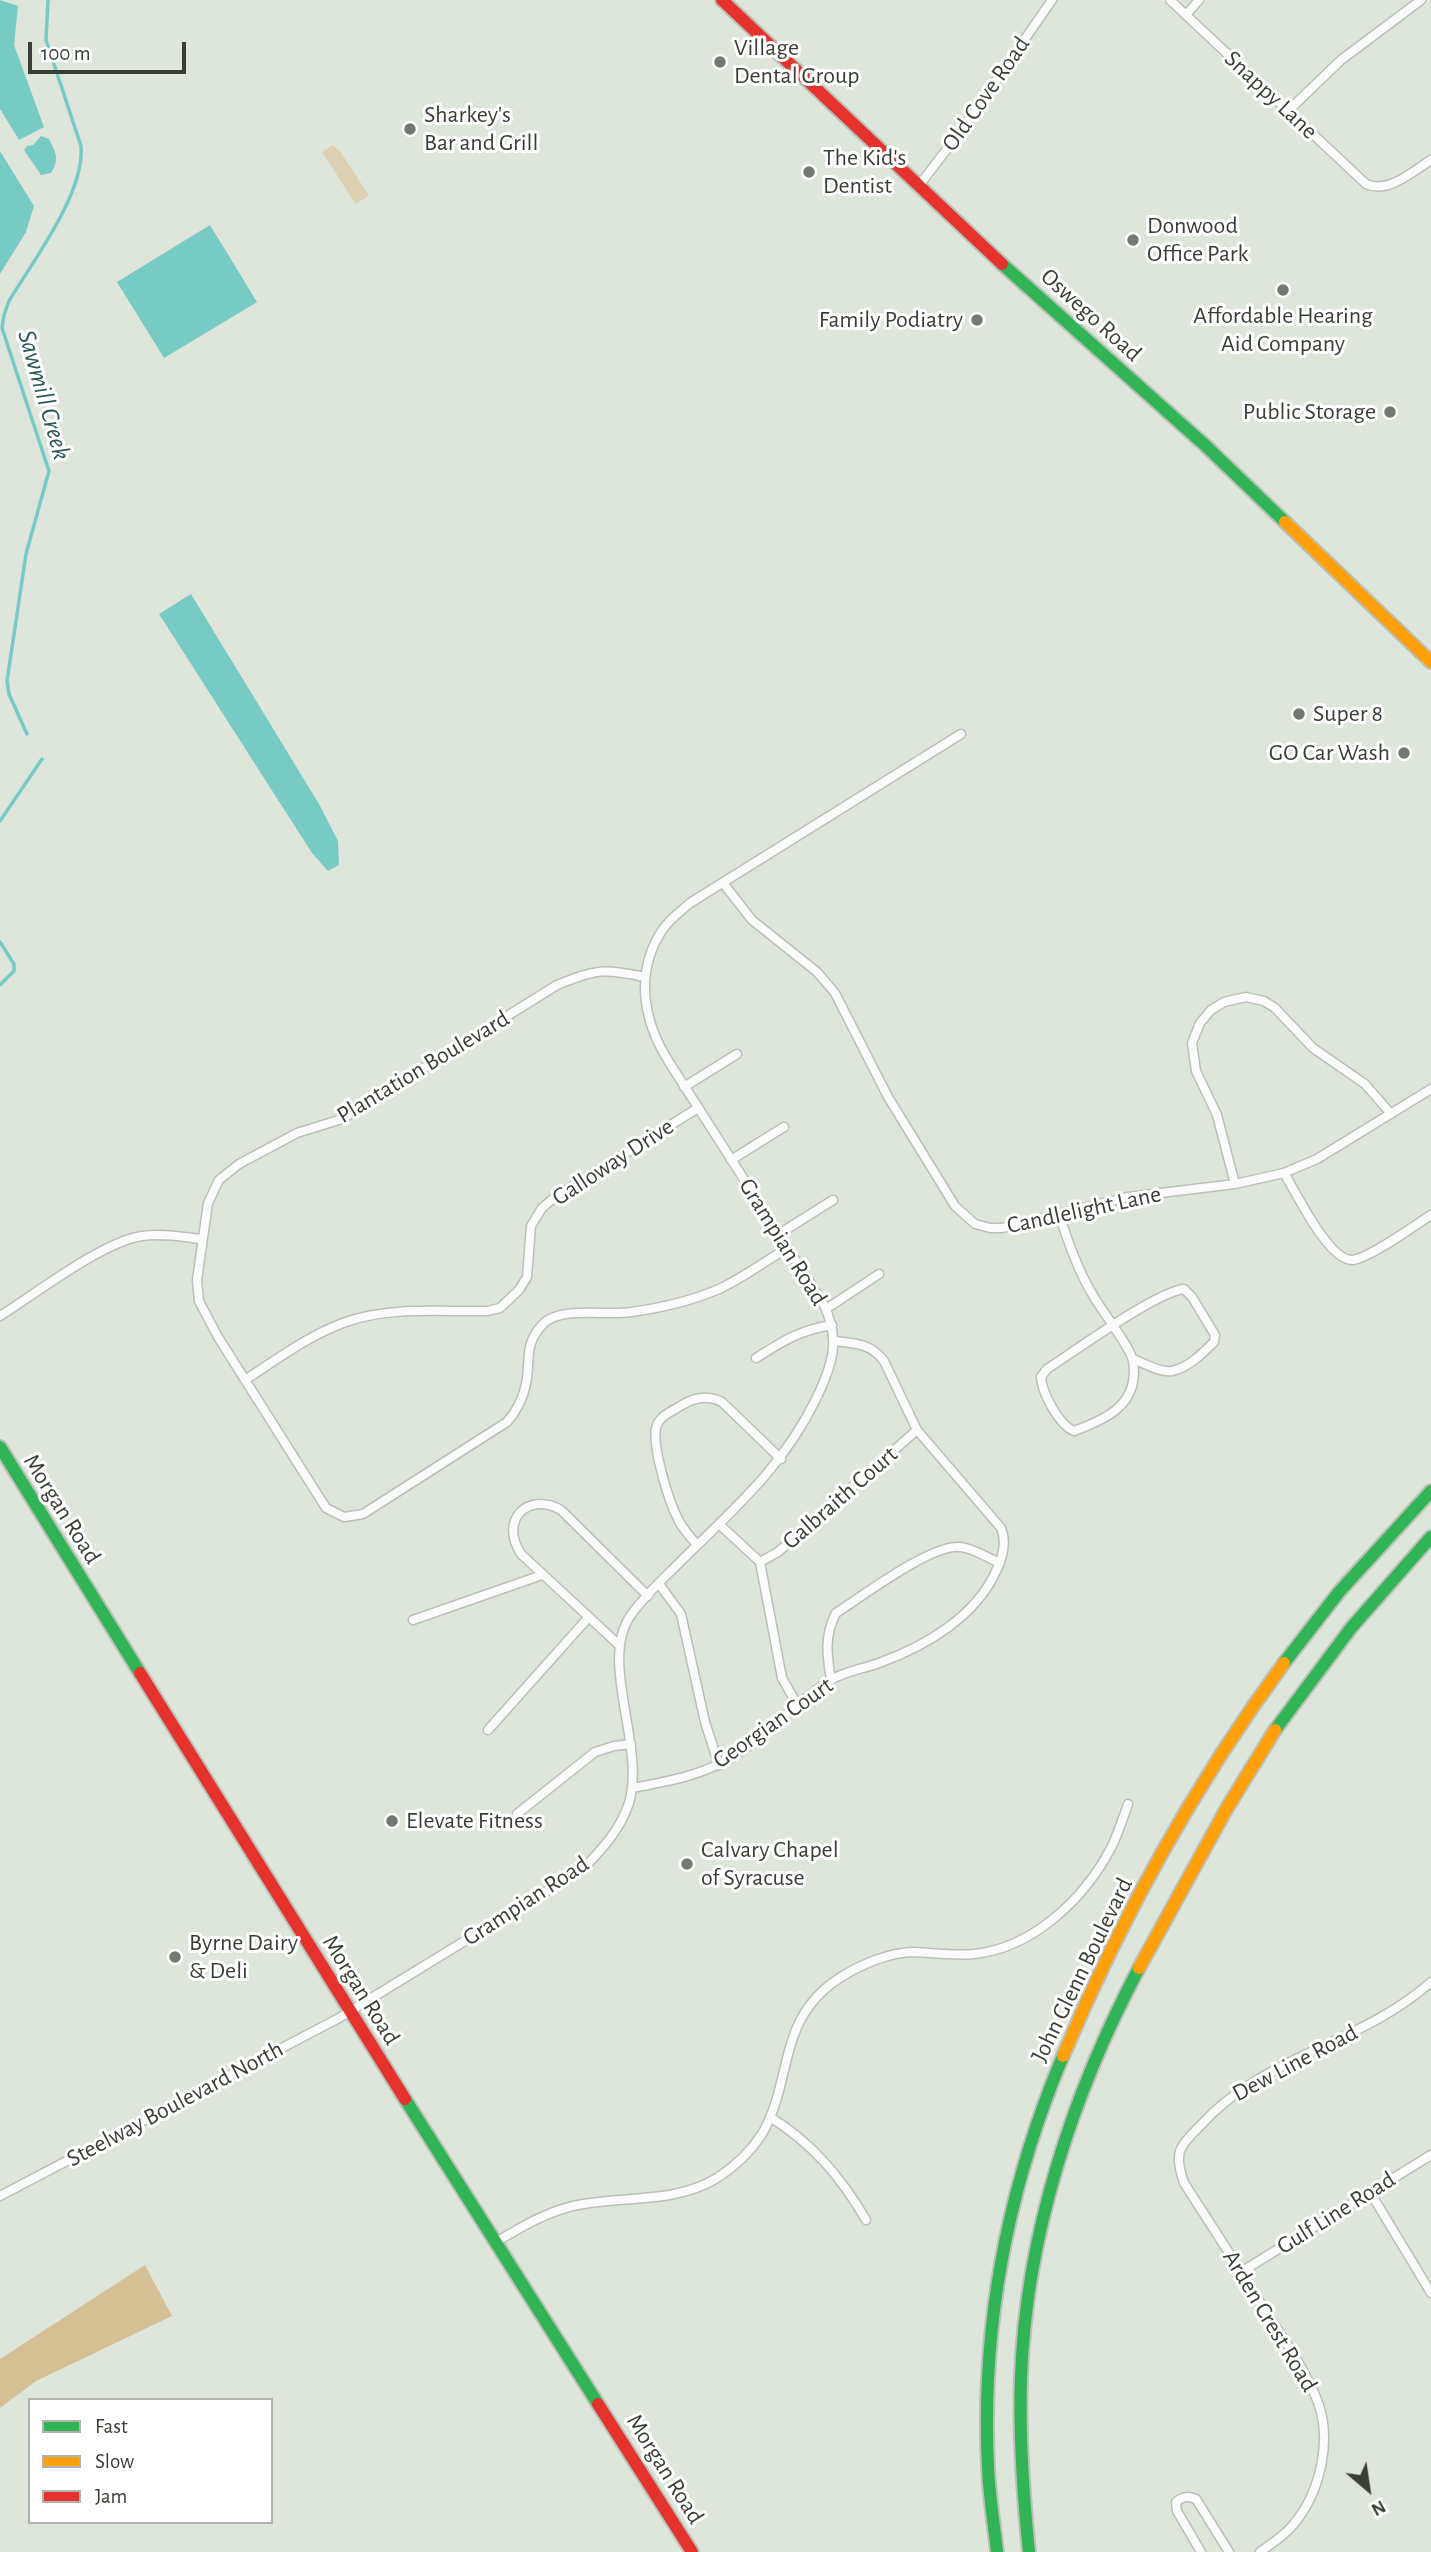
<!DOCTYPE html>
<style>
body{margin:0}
#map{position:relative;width:1431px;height:2552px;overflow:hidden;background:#dee6db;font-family:"Alegreya Sans",sans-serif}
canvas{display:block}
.legend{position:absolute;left:28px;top:2398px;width:245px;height:126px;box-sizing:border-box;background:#fff;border:2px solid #b0b2af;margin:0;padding:9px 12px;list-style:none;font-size:21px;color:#393f36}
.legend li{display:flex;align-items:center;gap:14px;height:35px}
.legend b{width:35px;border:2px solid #b0b2af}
.north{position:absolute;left:1333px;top:2454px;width:70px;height:70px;-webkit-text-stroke:5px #fff;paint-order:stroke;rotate:151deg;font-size:19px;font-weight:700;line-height:28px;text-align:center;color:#393f36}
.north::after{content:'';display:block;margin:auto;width:24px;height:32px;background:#393f36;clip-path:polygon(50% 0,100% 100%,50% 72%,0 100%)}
.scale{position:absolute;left:28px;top:42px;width:158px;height:32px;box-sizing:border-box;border:4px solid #393f36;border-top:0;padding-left:9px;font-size:21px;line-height:24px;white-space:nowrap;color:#393f36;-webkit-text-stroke:5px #fff;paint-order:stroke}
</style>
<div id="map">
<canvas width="1431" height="2552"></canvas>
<ul class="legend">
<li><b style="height:9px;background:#30b455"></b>Fast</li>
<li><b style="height:9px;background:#ff9f0a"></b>Slow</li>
<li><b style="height:9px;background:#e5322d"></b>Jam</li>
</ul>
<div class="north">N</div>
<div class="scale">100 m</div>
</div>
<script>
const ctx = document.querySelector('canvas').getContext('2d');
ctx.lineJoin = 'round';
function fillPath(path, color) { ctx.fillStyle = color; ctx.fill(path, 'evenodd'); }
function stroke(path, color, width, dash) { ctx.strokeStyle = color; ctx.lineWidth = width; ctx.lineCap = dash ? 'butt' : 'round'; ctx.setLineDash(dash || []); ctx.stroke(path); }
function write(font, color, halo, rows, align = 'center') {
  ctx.font = font + ' "Alegreya Sans",sans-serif'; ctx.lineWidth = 6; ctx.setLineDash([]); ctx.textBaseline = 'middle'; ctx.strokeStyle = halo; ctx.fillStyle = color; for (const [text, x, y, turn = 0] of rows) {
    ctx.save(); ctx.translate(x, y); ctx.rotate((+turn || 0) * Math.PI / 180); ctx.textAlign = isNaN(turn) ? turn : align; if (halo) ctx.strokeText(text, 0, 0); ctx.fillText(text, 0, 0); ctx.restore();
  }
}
fillPath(new Path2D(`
 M333,145L340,151L368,194V196L356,204L353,200L322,152Z`), '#ddd0b2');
fillPath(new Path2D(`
 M145,2265L172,2316L36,2381L0,2408V2359Z`), '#d5c095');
fillPath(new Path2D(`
 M0,0L18,6L14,45L44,127L19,140L0,109Z
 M41,136L49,139C56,153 60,159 51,173L41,175L24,150L27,146L33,145Z
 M0,151L34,206L26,232L0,274Z
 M210,225L257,302L164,358L117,282Z
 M191,594L319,804L338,841L339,865L328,871L312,853L159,614Z`), '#78cac5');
stroke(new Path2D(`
 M27,734L9,694L7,681L26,554L49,471L2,328L4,315L9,301C33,261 85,193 81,146L46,40L48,0
 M0,821L42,759
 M0,942L14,964V971L0,985`), '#78cac5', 3.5);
const street = new Path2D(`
 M1170,0L1366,184C1388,194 1412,172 1431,160
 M1186,15L1199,0
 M1288,111L1341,60L1421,0
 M918,187L963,128L1052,0
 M723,883L752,920L817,972L835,993L888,1097L955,1206L975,1224L990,1228H1002L1128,1197L1235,1184L1284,1173L1317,1159L1431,1089
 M645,977C603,968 597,969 557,985L342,1119L297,1133L239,1164L219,1180L208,1203L197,1280L199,1301L218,1337L326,1508L344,1517L363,1514L507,1422C516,1412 523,1398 526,1384C531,1361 523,1345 543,1324C560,1306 606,1316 631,1312C661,1308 691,1301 719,1289C743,1278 765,1261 788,1248
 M684,1087L737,1054
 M731,1160L784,1127
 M1284,1173C1296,1192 1328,1260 1352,1260C1369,1259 1415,1225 1431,1215
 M1235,1184L1217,1115L1196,1071L1192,1043L1200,1023L1211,1010L1224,1002L1246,997L1264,1001L1275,1008L1313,1048L1365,1084L1391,1114
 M1059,1213C1068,1243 1078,1271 1094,1297C1102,1311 1131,1348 1133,1361C1140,1404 1107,1419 1074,1431C1059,1425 1042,1393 1041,1377L1047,1369C1075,1351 1156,1292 1184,1289L1192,1297L1215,1335L1214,1342C1203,1353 1188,1368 1172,1371C1160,1373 1144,1363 1133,1359
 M779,1234L833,1200
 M826,1309L879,1274
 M0,1316C35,1294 104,1241 142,1236C162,1233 182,1237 202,1239
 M756,1358C783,1341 800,1330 832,1325
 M245,1380C276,1360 308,1336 343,1323C387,1306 441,1312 487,1311L500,1308L519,1290L527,1277L531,1226L542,1208L555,1197L698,1108
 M719,1524L760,1562L782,1678L798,1706
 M697,1545C691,1537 682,1529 678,1519C669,1502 650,1442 657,1425C661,1415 673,1411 682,1405C695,1397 708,1395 722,1402L781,1459
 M760,1562L778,1552L917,1430
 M659,1584L681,1614L705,1722L719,1765
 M413,1620L542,1575
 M619,1645L521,1554C499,1521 527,1491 561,1510L648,1596
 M831,1680C827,1655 824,1636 836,1613C863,1596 931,1544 960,1547C973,1548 988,1558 1000,1563
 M488,1730L588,1618
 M632,1788C671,1781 709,1774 742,1751C773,1730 798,1701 829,1681C844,1671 863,1669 879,1663C926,1646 977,1616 997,1569C1003,1556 1007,1542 1001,1528L917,1430L884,1361C871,1344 856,1343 835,1341
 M517,1814L595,1752L614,1746L631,1744
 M770,2117C812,2143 841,2177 866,2220
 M1370,2192L1431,2293
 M0,2196L339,2018L584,1868C603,1848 620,1830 629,1803C646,1746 598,1661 631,1615C645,1595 664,1578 681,1561C734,1509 783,1467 816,1399C833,1364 841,1339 823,1303L669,1062C643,1021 634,972 663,929C670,919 681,911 690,903L961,734
 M496,2242C523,2226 551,2209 583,2204C628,2196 676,2203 717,2178C734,2167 751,2151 762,2134C794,2079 776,2018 841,1977C862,1964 890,1952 915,1952C934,1953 955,1956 974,1954C1033,1948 1084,1899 1111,1848C1118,1834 1123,1818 1128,1804
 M1241,2272L1431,2155
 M1201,2552L1177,2511L1176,2502C1183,2496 1188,2496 1196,2499L1229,2552
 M1260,2552C1271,2544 1284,2536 1293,2525C1321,2492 1334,2436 1315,2395C1301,2363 1280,2334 1261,2304C1236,2263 1210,2223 1184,2183C1181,2173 1177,2162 1180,2151C1183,2142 1193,2133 1200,2126C1262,2056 1362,2044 1431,1982`);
const fast = new Path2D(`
 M1002,264L1207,447L1285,522
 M0,1447L140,1673
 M1284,1663L1339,1592L1431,1491
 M1275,1730L1351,1628L1431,1537
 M405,2099L598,2404
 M997,2552C994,2524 989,2495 988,2467C981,2325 1008,2187 1063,2056
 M1029,2552C1023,2494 1019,2436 1021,2377C1026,2234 1073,2093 1139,1968`);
const slow = new Path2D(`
 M1285,522L1431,662
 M1139,1968L1227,1808L1275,1730
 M1063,2056C1121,1918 1196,1783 1284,1663`);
const jam = new Path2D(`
 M722,0L1002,264
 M140,1673L405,2099
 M598,2404L692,2552`);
stroke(street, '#b9c0b7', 11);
stroke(fast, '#b9c0b7', 16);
stroke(slow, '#b9c0b7', 16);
stroke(jam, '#b9c0b7', 16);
stroke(street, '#fafbfa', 8);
stroke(fast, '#30b455', 12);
stroke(slow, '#ff9f0a', 12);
stroke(jam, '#e5322d', 12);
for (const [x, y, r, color] of [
 [720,62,7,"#737970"],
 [410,129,7,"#737970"],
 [809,172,7,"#737970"],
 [1133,240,7,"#737970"],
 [1283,290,7,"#737970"],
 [977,320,7,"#737970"],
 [1390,412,7,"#737970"],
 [1299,714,7,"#737970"],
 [1404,753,7,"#737970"],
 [392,1821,7,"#737970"],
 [687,1864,7,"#737970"],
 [175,1957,7,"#737970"]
]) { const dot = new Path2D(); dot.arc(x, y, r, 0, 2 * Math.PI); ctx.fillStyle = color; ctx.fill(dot); stroke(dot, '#fff', 2.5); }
write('24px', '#393f36', '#fff', [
 ["Village",734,48],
 ["Dental Group",734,76],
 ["Sharkey's",424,115],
 ["Bar and Grill",424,143],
 ["The Kid's",823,158],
 ["Dentist",823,186],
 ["Donwood",1147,226],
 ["Office Park",1147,254],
 ["Affordable Hearing",1283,316,"center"],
 ["Aid Company",1283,344,"center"],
 ["Family Podiatry",963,320,"right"],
 ["Public Storage",1376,412,"right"],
 ["Super 8",1313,714],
 ["GO Car Wash",1390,753,"right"],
 ["Elevate Fitness",406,1821],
 ["Calvary Chapel",701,1850],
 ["of Syracuse",701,1878],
 ["Byrne Dairy",189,1943],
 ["& Deli",189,1971]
], 'left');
write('24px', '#393f36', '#fff', [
 ["Old Cove Road",986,94,-55],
 ["Snappy Lane",1271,95,43],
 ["Oswego Road",1091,315,42],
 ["Plantation Boulevard",423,1067,-31],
 ["Galloway Drive",613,1162,-33],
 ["Candlelight Lane",1084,1210,-12],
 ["Grampian Road",783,1242,58],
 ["Galbraith Court",840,1498,-41],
 ["Morgan Road",62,1509,58],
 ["Georgian Court",773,1723,-35],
 ["Grampian Road",526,1901,-33],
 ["John Glenn Boulevard",1082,1970,-64],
 ["Morgan Road",361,1990,58],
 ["Dew Line Road",1295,2063,-28],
 ["Steelway Boulevard North",175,2104,-28],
 ["Gulf Line Road",1336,2213,-32],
 ["Arden Crest Road",1270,2321,59],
 ["Morgan Road",665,2469,58]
]);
write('italic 26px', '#275756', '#fff', [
 ["Sawmill Creek",44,395,74]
]);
</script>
